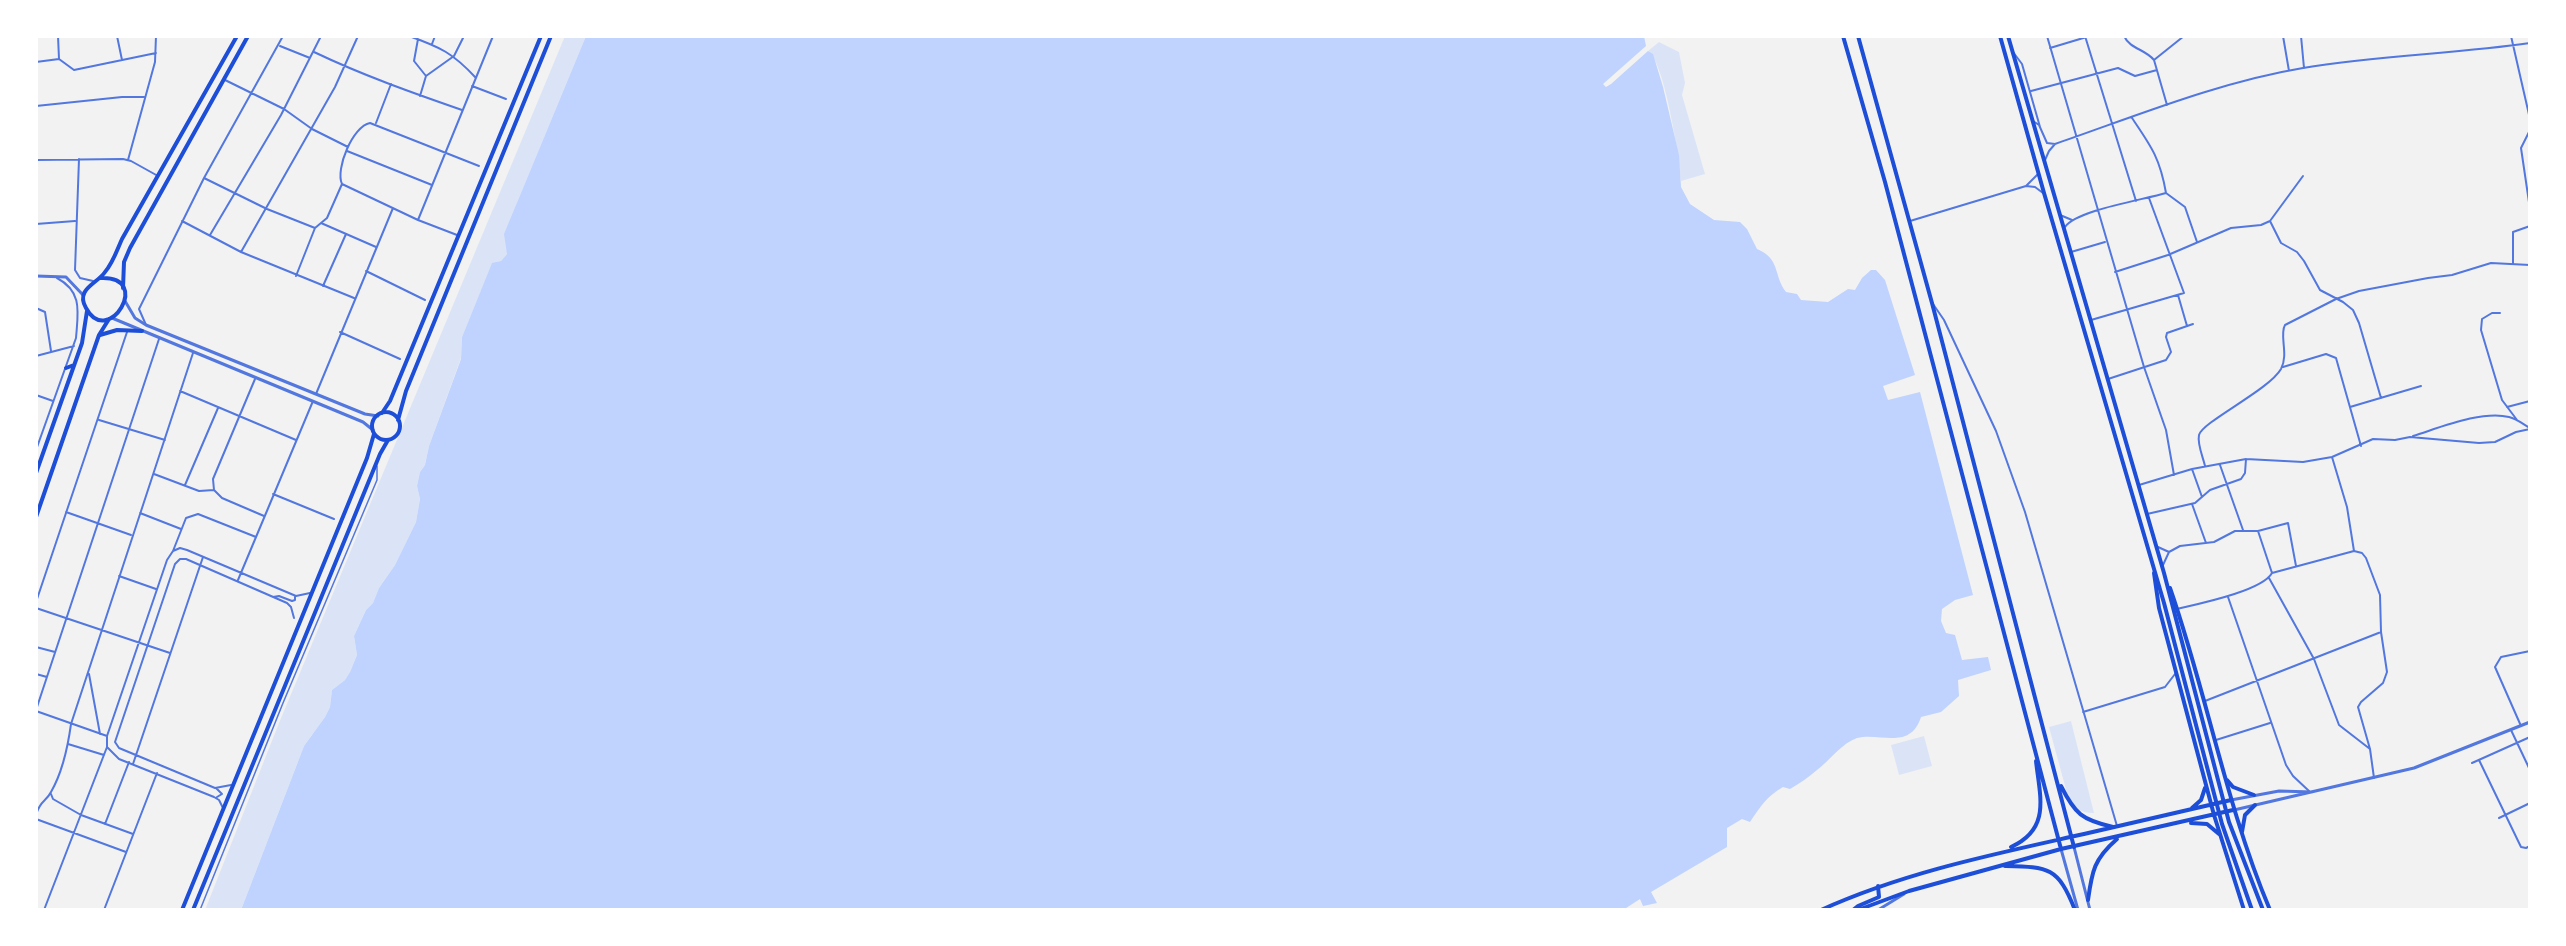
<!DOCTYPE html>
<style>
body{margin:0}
#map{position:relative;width:2566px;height:946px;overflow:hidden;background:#f2f2f2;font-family:Figtree,sans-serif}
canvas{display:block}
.frame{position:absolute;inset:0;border:38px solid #fff;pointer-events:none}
</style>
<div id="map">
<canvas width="2566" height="946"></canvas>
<div class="frame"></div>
</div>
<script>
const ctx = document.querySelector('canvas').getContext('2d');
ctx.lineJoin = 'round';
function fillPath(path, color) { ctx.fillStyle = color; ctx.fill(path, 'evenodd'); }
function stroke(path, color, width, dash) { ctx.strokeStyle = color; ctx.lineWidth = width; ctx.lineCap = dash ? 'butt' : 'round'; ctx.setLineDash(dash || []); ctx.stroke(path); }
fillPath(new Path2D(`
 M565,36H586L517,203L507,254L501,261L492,264L462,337L461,358L429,446L425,465L420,472L417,486L420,499L416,522L395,565L379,588L373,603L366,610L354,636L357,655L350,672L345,680L332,690L330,707L325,717L304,746L241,910H205L279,723Z
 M1659,42L1679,52L1685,83L1682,95L1705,174L1681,181C1679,158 1665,63 1648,51Z
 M2071,721L2094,813C2080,813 2075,809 2068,797L2049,727Z
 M1924,736L1932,766L1899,775L1891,745Z`), '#dbe4f7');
fillPath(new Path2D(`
 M586,36H1644L1646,46L1603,84L1606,87L1611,84L1648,51L1653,54L1663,87L1679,155L1681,187L1690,204L1714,220L1740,222L1747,229L1757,249C1781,259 1773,275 1786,292L1797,294L1801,300L1828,302L1848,289L1855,290L1862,278L1871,270H1876L1885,280L1915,375L1883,386L1888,400L1920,392L1973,595L1955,600L1942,609L1941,621L1946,633L1955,635L1962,660L1988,657L1991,670L1958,680L1959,696L1941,712L1921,717C1910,751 1880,732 1857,738C1842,743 1829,761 1817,770C1809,777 1800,783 1790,789L1783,787C1767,796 1760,807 1750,822L1742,819L1727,828V847L1651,892L1657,903L1643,906L1640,899L1623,910H241L304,746L325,717L330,707L332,690L345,680L350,672L357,655L354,636L366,610L373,603L379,588L395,565L416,522L420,499L417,486L420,472L425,465L429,446L461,359L462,337L492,263L501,261L507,254L504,234Z`), '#bfd3fe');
stroke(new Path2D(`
 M200,910L283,703L377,480V466`), '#5277de', 1.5);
stroke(new Path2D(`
 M117,36L122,60
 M409,36C440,47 453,53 476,78
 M2047,36L2144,367L2166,430L2174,475
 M2085,36L2136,201
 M2124,36C2130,49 2145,49 2154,60L2167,105
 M2283,36L2289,71
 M2301,36L2304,68
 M2511,36L2530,119
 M418,39L414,61L426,76
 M432,44L435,36
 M280,46L310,58
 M2050,48L2090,36
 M314,52C362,75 413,93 462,110
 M2013,52L2022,64L2040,127
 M59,59L74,70L156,53
 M2154,60L2184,36
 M36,62L59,59L58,36
 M225,80L284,109L312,129L348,147
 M472,86L506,99
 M2031,91L2118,68L2135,76L2157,70
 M420,96L426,76L454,56L464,36
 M36,106L122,97H144
 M2132,118C2151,146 2160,158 2166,193L2185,207L2197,242
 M2033,121L2039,125L2047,143L2055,144
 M376,123L391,84
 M2530,130L2521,148L2530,209
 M347,151L432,185
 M79,159L75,270L80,278L93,281
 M36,160L123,159L131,161L158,176
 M128,160L155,62L156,36
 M2045,160L2049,151L2055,144C2136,116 2219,82 2303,68C2378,55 2455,54 2530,43
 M204,178L267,209L315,228
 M2026,186L2038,174
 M2060,215L2072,220
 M418,220L493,36
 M182,221L241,252L354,298
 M1910,221L2026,186L2035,187L2043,193
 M2270,221L2281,243L2297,252L2304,261L2320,290L2343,302L2353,310L2359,323L2381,398
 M321,223L376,247
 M36,224L75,221
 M2065,227C2077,210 2143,200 2166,193
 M210,235L281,115L321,36
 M457,235L418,220L342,184C335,169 353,126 370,123L479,166
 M241,252L335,87L358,36
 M2071,252L2105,242
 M2513,264V232L2530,226
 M366,271L425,300
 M2115,272L2168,255L2231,228L2261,225L2270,221L2303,176
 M296,276L315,228L327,218L342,184
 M323,286L346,234
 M2178,295L2187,326
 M1933,304L1944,320L1996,431L2025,512L2117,826
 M36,308L45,312L51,351
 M2500,313H2492L2482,319L2481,330L2502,400L2517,420
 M2091,320L2184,293L2149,198
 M146,325L139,309L141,305L204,178L283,36
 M340,332L400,359
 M36,356L74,346
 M2283,367L2326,354L2336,358L2361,446
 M255,379L213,479L214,490L222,498L264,516
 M2108,379L2166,360L2171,352L2166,337L2167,333L2193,324
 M180,391L296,440
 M316,394L393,208
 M36,395L53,401
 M2350,407L2421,386
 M2507,407L2530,401
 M99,420L165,440
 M2413,436C2439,428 2482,410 2509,417C2517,419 2523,424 2530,428
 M36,450L76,338C78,312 83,292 57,278
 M2332,457L2347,507L2354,551L2362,553L2366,558L2380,595L2381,632L2387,672L2383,683L2361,702L2358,707L2370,749L2374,778
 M2220,465L2243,530
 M2205,466C2203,457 2197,444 2199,435C2202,422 2269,390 2281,369C2289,354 2279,335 2285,325L2336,299L2359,291L2428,278L2452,275L2491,263L2530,265
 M2192,469L2202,497
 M154,474L199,491L214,490
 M185,485L218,408
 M2139,485L2192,469L2246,459L2303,462L2332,457L2373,439L2395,440L2410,437L2479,443L2495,442L2516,432L2530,429
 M273,494L334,519
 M2192,504L2206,543
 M66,512L131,535
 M140,513L181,529
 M2147,514L2195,503L2210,490L2241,479L2245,473L2246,459
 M2258,531L2272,573
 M2158,547L2169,552
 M173,551L180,548L187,550L296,596L310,593
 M2163,565L2169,552L2180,546L2214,542L2235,531H2258L2288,523L2296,566
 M119,576L156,589
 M2269,578L2314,659L2339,725L2370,749
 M238,580L313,401
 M273,597L279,596L292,601L295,600V597
 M2228,597L2286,765L2293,776L2309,791
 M36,602L127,332
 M36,608L170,653
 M2177,609C2198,604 2262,591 2272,573L2354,551
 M36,647L55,652
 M36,674L47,677
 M89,674L100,734
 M2205,701L2381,632
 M36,710L159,339
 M36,711L107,736
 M2083,712L2165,687L2175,674
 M2521,726L2495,667L2501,657L2530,651
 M2511,730L2530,770
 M2216,740L2270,723
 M68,744L104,755
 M107,747L119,759L214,797L219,800L223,808
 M2479,760L2521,847L2526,848L2530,846
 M2472,763L2530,737
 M133,764L203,557
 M231,785L215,788L119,748L115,742L175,564L180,559H186L287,603L291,607L294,618
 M216,788L222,794L217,797
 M51,794L53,799L81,815L133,834
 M36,815C40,800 46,802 51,792C62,773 68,746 71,724L193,353
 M2499,818L2530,803
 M36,819L126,852
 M105,824L129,762
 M44,910L107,747V736L167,560L173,551L186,518L198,514L256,537
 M104,910L157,773`), '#5277de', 2);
stroke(new Path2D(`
 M36,276L66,277L83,295
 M125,301L135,318L146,325L365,414L378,416
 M112,318L363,422L373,430
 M2231,800L2279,791L2312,792
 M2234,810L2414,768L2530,722
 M2074,847L2090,910
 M2061,849L2078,910
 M1878,910L1904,894`), '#5277de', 3);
stroke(new Path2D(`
 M372 426a14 14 0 1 1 28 0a14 14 0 1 1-28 0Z
 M382,413L390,401L541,36
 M398,420L406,391L551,36
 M182,910L367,458L374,434
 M193,910L380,454L388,440`), '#1d4ed8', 4);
stroke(new Path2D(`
 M1843,36L1885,182L2061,849
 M1858,36L1932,303L2074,847
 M100,278C154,275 108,349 86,308C75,289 97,284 105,272C113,263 117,250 122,239L237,36
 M123,288L124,262L130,248L248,36
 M100,335L117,330L142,331
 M66,368L74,365
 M36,473L82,343L87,311
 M36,517L99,335L109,319
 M2154,573L2159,608L2214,815L2244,910
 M2170,588C2207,694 2226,806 2270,910
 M2227,780L2233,787L2254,795
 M2061,786C2075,814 2082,820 2113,827
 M2192,808L2201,800L2205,788
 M2191,823L2207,824L2219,834
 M2242,832L2245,815L2255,805
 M2011,847C2051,829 2040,797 2036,761
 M2005,866C2049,867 2058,867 2075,910
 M2088,900C2092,871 2094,859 2117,839
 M1821,910C1905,872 1995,854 2084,834C2133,823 2182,811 2231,800
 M1853,910L1858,906L1879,897L1878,886
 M1858,910L1909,891L2061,849L2233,810`), '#1d4ed8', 4);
stroke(new Path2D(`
 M2000,36L2044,193L2164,603L2222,824L2252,910
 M2008,36L2164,573L2229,822L2263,910`), '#1d4ed8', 4);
</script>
